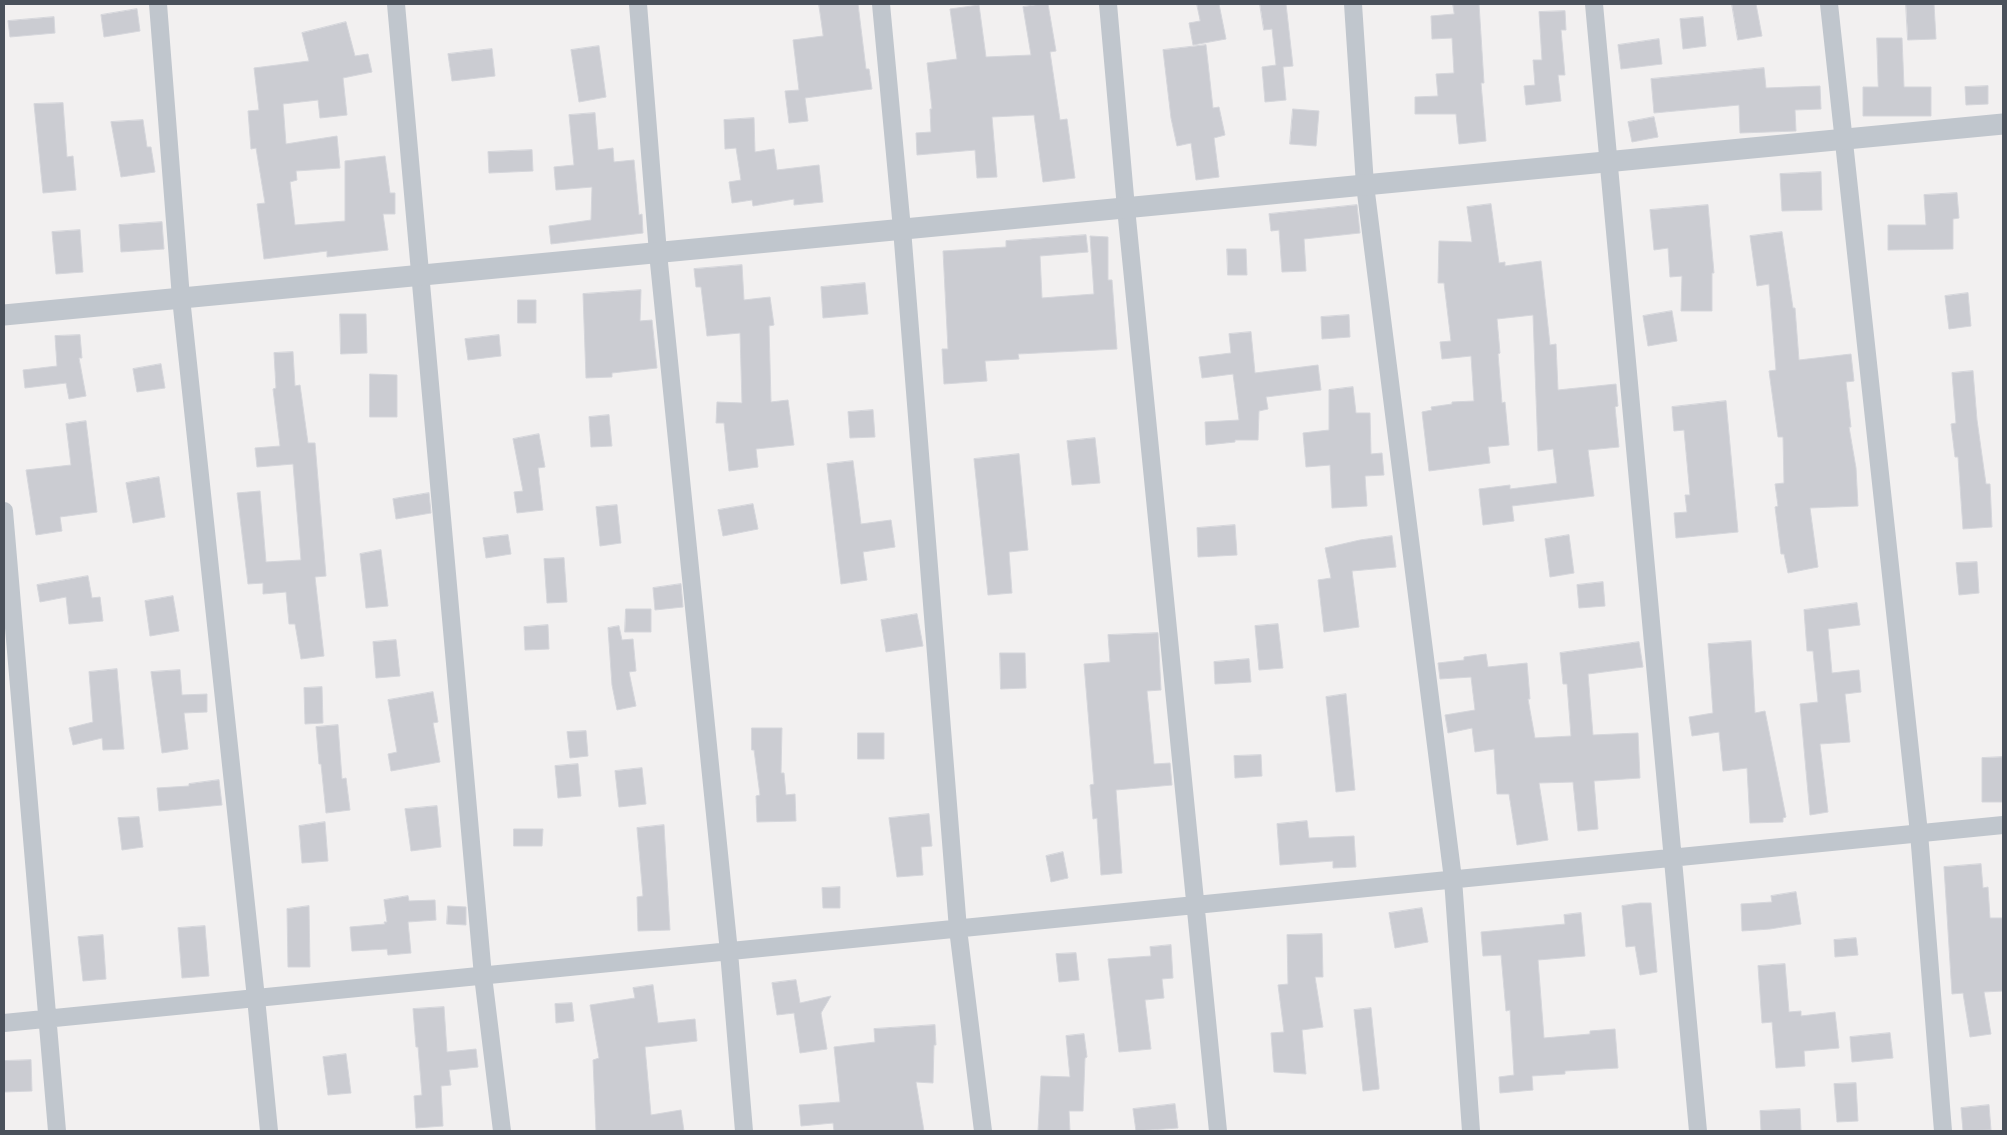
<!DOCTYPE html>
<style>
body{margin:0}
#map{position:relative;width:2007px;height:1135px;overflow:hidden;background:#f2f0f0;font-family:Mulish,sans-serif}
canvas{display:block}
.frame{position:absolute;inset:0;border:5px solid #4a515b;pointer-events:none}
</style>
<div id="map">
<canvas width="2007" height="1135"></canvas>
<div class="frame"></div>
</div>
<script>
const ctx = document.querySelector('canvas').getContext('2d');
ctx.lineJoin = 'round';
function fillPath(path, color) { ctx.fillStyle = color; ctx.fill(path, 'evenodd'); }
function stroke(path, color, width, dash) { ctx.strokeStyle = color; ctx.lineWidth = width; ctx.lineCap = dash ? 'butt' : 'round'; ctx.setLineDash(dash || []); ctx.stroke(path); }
const building = new Path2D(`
 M819,4H858L866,69H869L872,89L805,98L808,121L789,123L785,91L799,90L793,40L823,36Z
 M1041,4H1048L1056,51L1050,52L1060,120L1067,119L1075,178L1043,182L1034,115L992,117L997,177L977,178L975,150L917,155L916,133L931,132L930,109H932L927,63L957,59L950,9L979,5L986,57L1031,55L1023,7Z
 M1197,4H1219L1226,39L1193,45L1189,23L1200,21Z
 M1260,4H1286L1293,66L1283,67L1286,100L1265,102L1262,67L1276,65L1272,29L1264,30Z
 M1453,4H1479L1484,83H1481L1486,141L1459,144L1456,114H1415V97L1438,96L1436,74L1454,73L1452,38L1432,39L1431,16L1454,14Z
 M1732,4H1756L1762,36L1738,40Z
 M1906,4H1934L1936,39L1908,40Z
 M137,9L140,31L104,37L101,15Z
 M1565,11L1566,30H1561L1565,75H1558L1561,101L1526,105L1524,86L1535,85L1533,60H1542L1539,12Z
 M54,17L55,33L10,37L8,21Z
 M1703,17L1706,46L1683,49L1680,19Z
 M346,22L355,56L368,54L372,72L343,78L347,115L320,118L318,100L283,104L286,144L337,136L340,168L296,171L297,180L290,182L295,225L345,221V161L385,156L390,193H395V214H383L388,250L327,257V251L264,259L257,204L265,203L256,148L251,149L248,111L259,110L254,68L309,61L302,33Z
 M1877,38H1902L1904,87H1931V116H1863V87H1878Z
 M1659,39L1662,64L1621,69L1618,45Z
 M1206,45L1213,108L1219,107L1225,135L1214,138L1219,177L1196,180L1191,143L1177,146L1171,118L1163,50Z
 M599,46L606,97L579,102L571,50Z
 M492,49L495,76L452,81L448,54Z
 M1764,68L1766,88L1820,86L1821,109L1795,110L1796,131L1740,133L1739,105L1654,113L1651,79Z
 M1988,86V104L1966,105L1965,87Z
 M63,103L67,157L73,156L76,190L43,193L34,104Z
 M1293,109L1319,111L1316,146L1290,144Z
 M595,113L598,150L613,148L614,162L634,160L639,215L642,214L643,233L551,244L549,226L591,220L592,187L556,190L554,167L574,165L569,115Z
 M1654,117L1658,137L1632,142L1628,122Z
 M754,118L755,152L774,149L777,170L819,165L823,202L794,205V199L753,206L752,200L732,203L729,182L741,180L736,148L725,149L724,120Z
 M143,120L147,147H151L155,172L121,177L111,122Z
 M532,150L533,171L489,173L488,152Z
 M1821,172L1822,210L1782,211L1780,174Z
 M1957,193L1959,218L1953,219V249L1888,250V225H1926L1924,195Z
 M1491,204L1499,263L1505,262V266L1541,261L1550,345L1556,344L1558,390L1616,384L1618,406L1615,407L1619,447L1588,450L1594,496L1512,506L1514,521L1483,525L1479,489L1510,485V489L1557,483L1553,449L1538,451L1533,315L1497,319L1500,353L1498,354L1502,403L1505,402L1509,445L1488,447L1490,463L1429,471L1422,412L1432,410L1431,407L1452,404V402L1474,401L1471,356L1442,359L1440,342L1451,341L1444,283H1438L1439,241L1472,242L1467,207Z
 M1357,205L1360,233L1304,239L1306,271L1282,272L1279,230L1271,231L1269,214Z
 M1708,205L1714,273H1712V311H1681L1682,276L1670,277L1668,248L1654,250L1650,210Z
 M162,222L164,249L121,252L119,225Z
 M80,230L83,272L56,274L52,232Z
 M1782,232L1793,308H1795L1799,360L1851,354L1854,381L1846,382L1851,427H1849L1856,468L1858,506L1810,508L1818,567L1788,573L1784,554H1781L1775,507L1778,506L1775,484L1784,483L1783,437H1778L1769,371L1776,370L1769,284L1757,286L1750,236Z
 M1086,235L1088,252L1040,256L1042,298L1094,294L1090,236L1108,237V280H1112L1117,349L1018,354L1019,359L985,361L987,381L944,384L942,349H948L943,251L1006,247V241Z
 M1227,249H1246L1247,275H1228Z
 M742,265L744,300L770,297L774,325L769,326L771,402L788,400L794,445L756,449L758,467L729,471L724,423H716L717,402L742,403L740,333L707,336L701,287H696L694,269Z
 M865,283L868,314L823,318L821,287Z
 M641,290L640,321L652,320L657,368L612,373V377L586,378L583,294Z
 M1968,293L1971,326L1949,329L1945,296Z
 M518,300H536V323H518Z
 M1672,311L1677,341L1648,346L1643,316Z
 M340,314H366L367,353L341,354Z
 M1349,315L1350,337L1322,339L1321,317Z
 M1251,332L1255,373L1318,365L1321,390L1266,397L1268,409L1259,411L1258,440H1235V442L1206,445L1205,422L1239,420L1233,374L1202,378L1199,357L1231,353L1229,334Z
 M80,335L82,358H79L86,396L69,399L66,383L25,388L23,370L57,366L55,336Z
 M499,335L501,356L468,360L465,339Z
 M293,352L295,386L300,385L308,443H315L326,576L315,577L324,656L301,659L295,624H289L286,592L263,594V583L248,584L237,493L260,491L266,562L301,560L293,464L257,467L255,448L280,446L273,389L276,388L274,353Z
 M161,364L165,388L137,392L133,369Z
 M1973,371L1977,420L1986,484H1990L1992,527L1963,529L1958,457H1955L1951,424L1956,423L1952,373Z
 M370,374L397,375V417H370Z
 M1353,387L1356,413H1370L1371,454L1382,453L1384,475L1365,476L1367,506L1332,508L1330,465L1306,467L1303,433L1329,430V390Z
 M1726,401L1738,532L1676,538L1674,513L1687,512L1685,495H1690L1684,430L1674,431L1672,407Z
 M873,410L875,437L850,438L848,412Z
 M609,415L612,446L591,447L589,417Z
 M86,421L97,512L60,517L62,531L36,535L26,470L71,465L66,424Z
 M539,434L545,467L538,468L543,510L517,513L514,492L523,491L513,439Z
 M1095,438L1100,483L1072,485L1067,441Z
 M1019,454L1028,550L1009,552L1012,593L988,595L974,459Z
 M853,461L861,524L891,520L895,547L863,552L867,580L841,584L827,464Z
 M159,477L165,517L133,523L126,483Z
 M429,493L431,513L396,519L393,499Z
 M753,504L758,529L723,536L718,510Z
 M617,505L621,543L600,546L596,507Z
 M1235,525L1237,555L1198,557L1197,528Z
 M508,535L511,554L486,558L483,538Z
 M1569,535L1574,573L1550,577L1545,539Z
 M1392,536L1396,567L1352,571L1359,627L1324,632L1318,580L1331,578L1325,548L1360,540Z
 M381,550L388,606L366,608L360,554Z
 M564,558L567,602L547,603L544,559Z
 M1977,562L1979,593L1959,595L1956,563Z
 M88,576L92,598L100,597L103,621L69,624L66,597L40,602L37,585Z
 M1603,582L1605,606L1579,608L1577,585Z
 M681,584L683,607L655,610L653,588Z
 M173,596L179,631L150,636L145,601Z
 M1857,603L1860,625L1828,629L1832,673L1859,670L1861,692L1845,694L1850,742L1820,744L1828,812L1810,815L1800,704L1818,702L1813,651H1807L1804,610Z
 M626,609H651V632H625Z
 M917,614L923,646L886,652L881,620Z
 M1278,624L1283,668L1259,670L1255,626Z
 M548,625L549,649L525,650L524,627Z
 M619,626L622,640L633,639L636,671L629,672L636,706L617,710L612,685L608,628Z
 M1158,633L1161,690L1147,691L1154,764L1170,763L1172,785L1116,790L1122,873L1101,875L1097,818L1093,819L1090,785L1094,784L1084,664L1110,662L1108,635Z
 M396,640L400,676L376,678L373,642Z
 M1751,641L1755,713L1765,711L1786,817L1783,818V822L1750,823L1747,768L1723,771L1719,732L1692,736L1689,717L1713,713L1708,644Z
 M1639,642L1643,667L1588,674L1593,735L1638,733L1640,778L1594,781L1598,829L1578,831L1573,782L1539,783L1548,840L1517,845L1509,794H1497L1494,749L1475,752L1472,728L1448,733L1445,715L1475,710L1471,677L1440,679L1438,663L1464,660V657L1486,654L1488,667L1527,663L1530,699H1528L1535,738L1571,736L1567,684H1563L1560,653Z
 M1000,653H1025L1026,688L1001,689Z
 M1249,659L1251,682L1215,684L1214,662Z
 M117,669L124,749L103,750L102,738L73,745L69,728L93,722L89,672Z
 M180,670L182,695L207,694V712L184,713L188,749L162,753L151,672Z
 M322,687L323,723L305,724L304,688Z
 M433,692L438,722L433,723L440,762L391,771L388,754L397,752L388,700Z
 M1346,694L1355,790L1336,792L1326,697Z
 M338,725L342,779L346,778L350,810L326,813L321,764H319L316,727Z
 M752,728H782L781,773H784L786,795L795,794L796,821L757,822L756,796L760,795L754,750H752Z
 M586,731L588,756L570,758L567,732Z
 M858,733H884V759H858Z
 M1261,755L1262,776L1235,778L1234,756Z
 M2003,757V802H1982V758Z
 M578,764L581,796L558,798L555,766Z
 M642,768L646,804L619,807L615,771Z
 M219,780L222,805L159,811L157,788L189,786V784Z
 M437,806L441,847L411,851L405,809Z
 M929,814L932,846L921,847L923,875L897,877L889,818Z
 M139,817L143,847L122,850L118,818Z
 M1307,821L1309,838L1354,836L1356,867L1333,868V861L1280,865L1277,824Z
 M325,822L328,861L302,863L299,826Z
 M664,825L670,930L638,931L637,897L643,896L637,828Z
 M514,829H543L542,846H514Z
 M1063,852L1068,878L1051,882L1046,856Z
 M1981,864L1983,888L1988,887L1990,918H2003V991L1984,992L1991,1034L1970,1037L1963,993L1952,994L1944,867Z
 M840,887V908H823L822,888Z
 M1796,892L1801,924L1770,929L1742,931L1741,904L1772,902L1771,896Z
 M408,896L409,901L435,900L436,920L408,922L411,953L388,955L387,949L352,951L350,927L385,924L384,922H387L384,900Z
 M1640,903H1651L1657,972L1640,975L1635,946L1626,947L1622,906Z
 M309,906L310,967H288L287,909Z
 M448,906L466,907V925L447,924Z
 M1422,908L1428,942L1395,948L1389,913Z
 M1581,913L1585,956L1538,960L1544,1038L1590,1034V1031L1615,1029L1618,1068L1565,1071V1074L1532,1076L1533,1090L1500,1093L1499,1077L1514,1075L1510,1010L1506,1011L1501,955L1483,956L1481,932L1565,924L1564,915Z
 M205,926L209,976L182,978L178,928Z
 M1322,934L1323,977H1315L1323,1027L1302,1030L1306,1074L1274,1072L1271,1033L1284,1032L1278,985L1288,984L1287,935Z
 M103,935L106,979L83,981L78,937Z
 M1856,938L1858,955L1835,957L1834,940Z
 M1171,945L1173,978L1162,979L1164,998L1145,1000L1151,1049L1119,1052L1108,959L1151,956L1150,947Z
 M1076,953L1079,980L1059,982L1056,954Z
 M1785,964L1789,1012L1801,1011V1016L1835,1012L1839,1048L1804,1051L1805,1066L1776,1068L1772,1022L1762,1023L1758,966Z
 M796,980L800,1003L831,996L821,1013L827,1049L800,1053L794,1013L777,1015L772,983Z
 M653,985L658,1023L695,1019L697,1041L645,1047L651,1115L681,1110L684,1131H596L593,1060L599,1058L590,1005L635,998L633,988Z
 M572,1003L574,1021L556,1023L555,1004Z
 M444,1007L447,1052L476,1049L478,1067L449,1070L451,1085L441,1086L443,1126L416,1128L414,1096L422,1095L418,1047H416L413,1009Z
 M1371,1008L1379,1086V1089L1363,1091L1354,1010Z
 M935,1025L936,1045H934L933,1083L916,1082L924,1131H834L833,1123L801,1126L799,1105L840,1102L834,1047L875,1042L874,1029Z
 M1890,1033L1893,1058L1852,1062L1850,1037Z
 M1084,1034L1087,1057L1085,1058L1083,1111H1069L1070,1131H1038L1041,1076L1070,1077L1066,1036Z
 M346,1054L351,1093L328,1095L323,1057Z
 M31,1060L32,1091L4,1092V1061Z
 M1856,1083L1858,1121L1837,1122L1834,1084Z
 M1175,1104L1178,1128L1136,1131L1133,1109Z
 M1989,1105L1991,1130L1963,1131L1961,1108Z
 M1800,1109L1801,1131H1761L1760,1111Z`);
fillPath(building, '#cbccd2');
stroke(building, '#d5d6db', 1);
stroke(new Path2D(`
 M158,4L181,298L256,998L269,1131
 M396,4L483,976L502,1131
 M638,4L658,253L729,952L744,1131
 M881,4L902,229L958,929L983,1131
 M1108,4L1126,208L1218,1131
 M1353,4L1365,185L1453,879L1471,1131
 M1594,4L1698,1131
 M1829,4L1919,833L1943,1131
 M4,511L57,1131
 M4,1023L2003,825`), '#c0c6cd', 18);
stroke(new Path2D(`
 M4,315L2003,124`), '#c0c6cd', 21);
</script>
